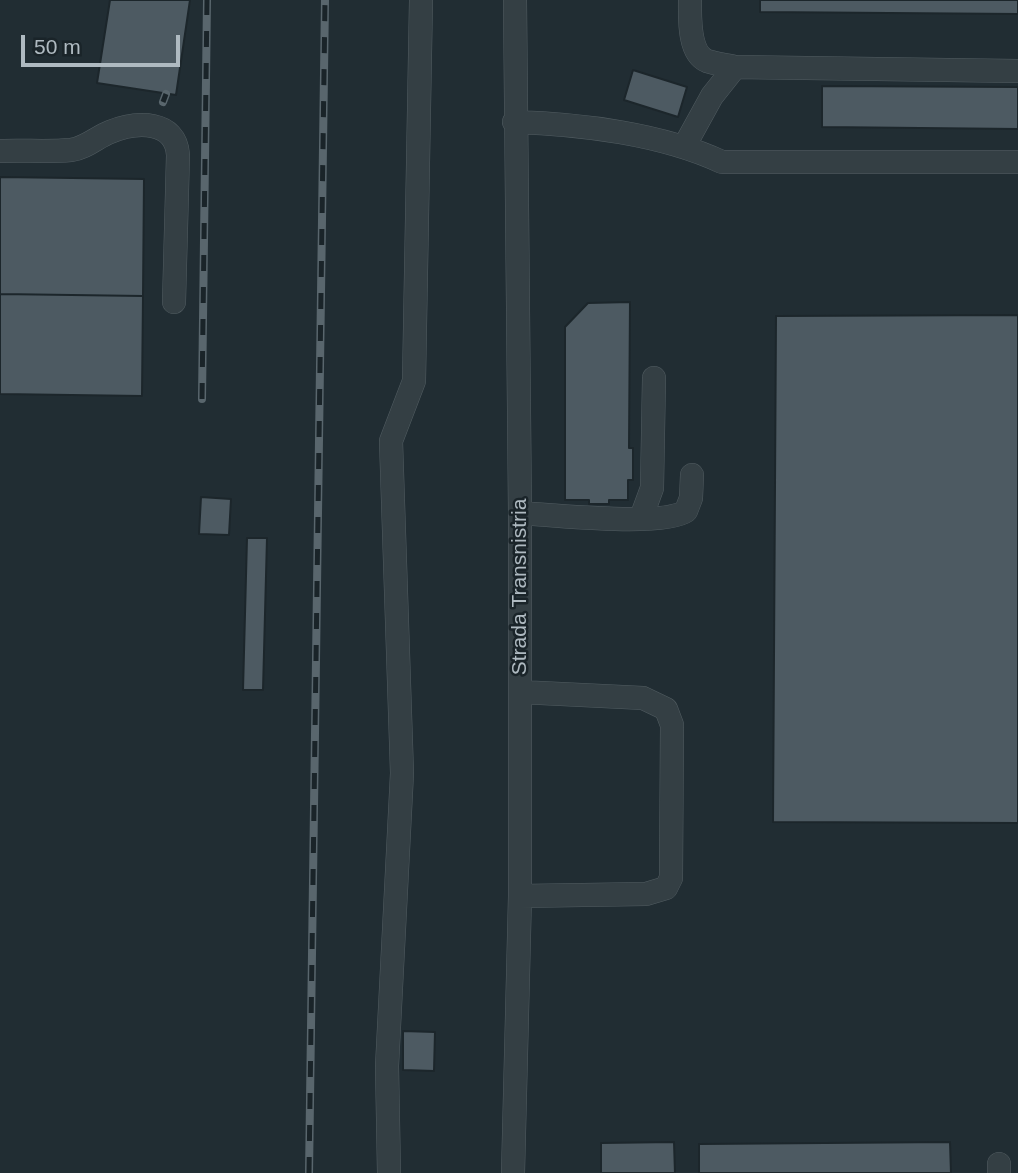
<!DOCTYPE html>
<style>
body{margin:0}
#map{position:relative;width:1018px;height:1173px;overflow:hidden;background:#212d33;font-family:Helvetica,sans-serif}
canvas{display:block}
.scale{position:absolute;left:21px;top:35px;width:159px;height:32px;box-sizing:border-box;border:4px solid #afbac1;border-top:0;padding-left:9px;font-size:21px;line-height:24px;white-space:nowrap;color:#afbac1;-webkit-text-stroke:5px #1a2429;paint-order:stroke}
</style>
<div id="map">
<canvas width="1018" height="1173"></canvas>
<div class="scale">50 m</div>
</div>
<script>
const ctx = document.querySelector('canvas').getContext('2d');
ctx.lineJoin = 'round';
function fillPath(path, color) { ctx.fillStyle = color; ctx.fill(path, 'evenodd'); }
function stroke(path, color, width, dash) { ctx.strokeStyle = color; ctx.lineWidth = width; ctx.lineCap = dash ? 'butt' : 'round'; ctx.setLineDash(dash || []); ctx.stroke(path); }
function write(font, color, halo, rows, align = 'center') {
  ctx.font = font + ' Helvetica,sans-serif'; ctx.lineWidth = 5; ctx.setLineDash([]); ctx.textBaseline = 'middle'; ctx.strokeStyle = halo; ctx.fillStyle = color; for (const [text, x, y, turn = 0] of rows) {
    ctx.save(); ctx.translate(x, y); ctx.rotate((+turn || 0) * Math.PI / 180); ctx.textAlign = isNaN(turn) ? turn : align; if (halo) ctx.strokeText(text, 0, 0); ctx.fillText(text, 0, 0); ctx.restore();
  }
}
const building = new Path2D(`
 M110,0H190L176,95L97,83Z
 M760,0H1018V14L760,12Z
 M633,70L687,87L678,117L624,100Z
 M822,86L1018,87V129L822,127Z
 M0,177L144,179L143,296L0,294Z
 M0,294L143,296L142,396L0,394Z
 M630,302L629,448H633V480H628V500H609V504H589V500H565V327L588,303Z
 M1018,315V823L773,822L776,316Z
 M201,497L231,499L229,535L199,534Z
 M247,538H267L263,690H243Z
 M403,1031L435,1032L434,1071L403,1070Z
 M674,1142L675,1173H601V1143Z
 M950,1142L951,1173H699V1144Z`);
fillPath(building, '#4d5a62');
stroke(building, '#1c262b', 2);
const minor = new Path2D(`
 M690,0C690,17 688,53 707,61C716,64 726,65 735,67
 M514,122C581,124 662,134 722,162H1018
 M685,145L712,96L735,67L1018,71
 M0,151C23,150 48,152 71,150C86,148 97,137 110,132C137,121 176,120 178,155L174,302
 M520,513C553,515 663,527 686,511L691,498L692,475
 M641,518L652,488L654,378
 M520,896L646,894L666,888L671,878L672,725L666,709L643,698L520,692
 M999,1164V1173
 M389,1173L387,1066L402,773L391,441L414,381L421,0
 M513,1173L520,896V513L515,0`);
stroke(minor, '#525d62', 24);
stroke(minor, '#343f44', 23);
const rail = new Path2D(`
 M163,102L166,94
 M202,399L207,0
 M309,1173L325,0`);
stroke(rail, '#59666d', 8);
stroke(rail, '#1a2429', 5, [16]);
write('21px', '#afbac1', '#1a2429', [
 ["Strada Transnistria",520,587,-90]
]);
</script>
